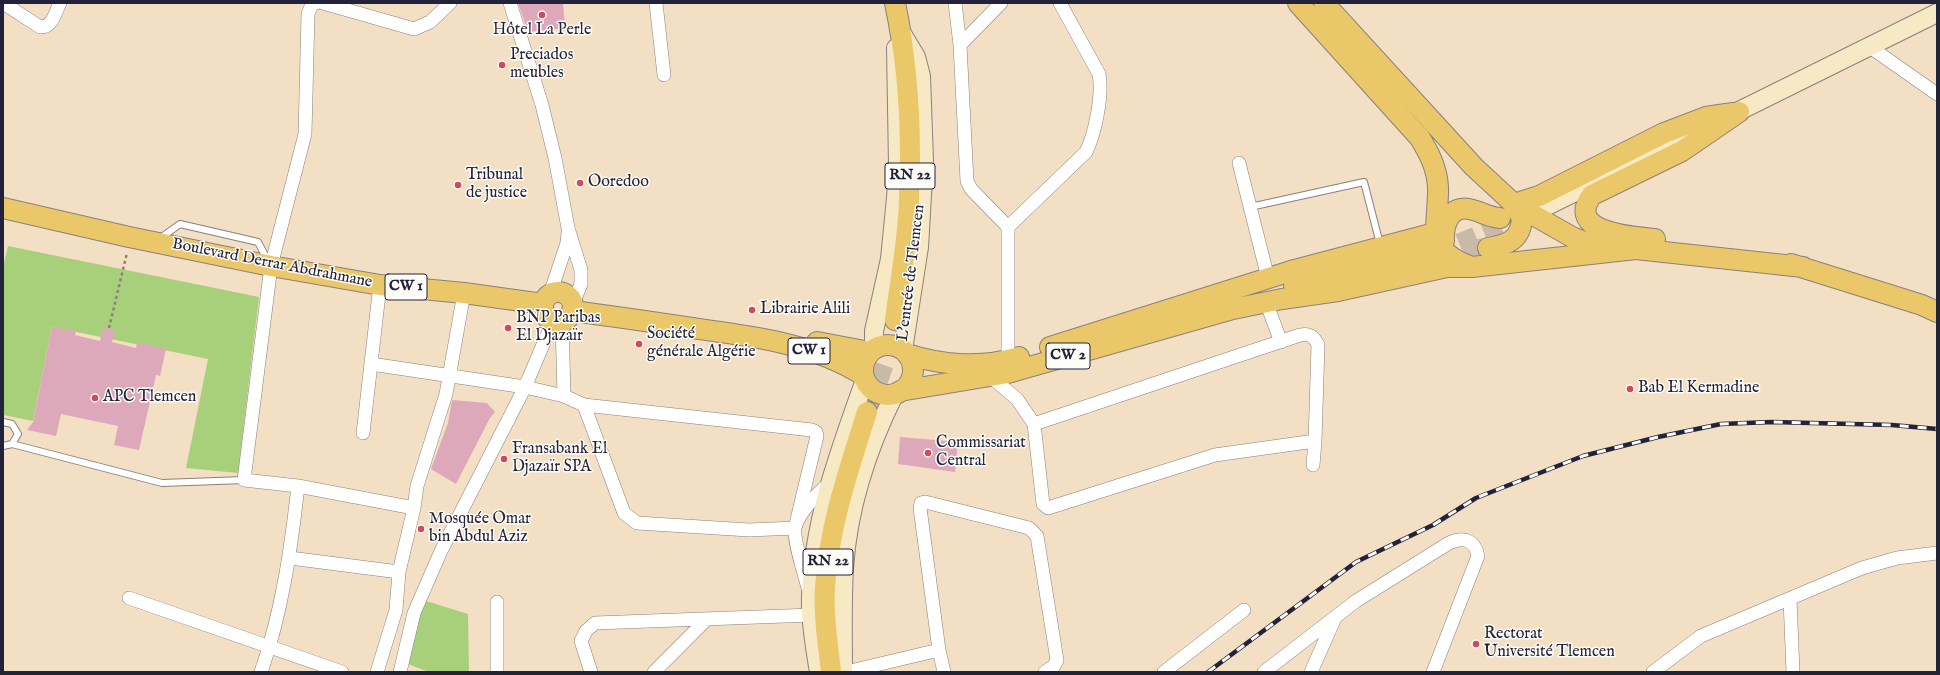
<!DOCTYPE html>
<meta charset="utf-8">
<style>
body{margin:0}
#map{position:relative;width:1940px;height:675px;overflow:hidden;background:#f3dfc3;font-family:"IM FELL English",serif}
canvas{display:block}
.frame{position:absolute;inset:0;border:4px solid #22223b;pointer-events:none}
</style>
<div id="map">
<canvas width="1940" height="675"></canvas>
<div class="frame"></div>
</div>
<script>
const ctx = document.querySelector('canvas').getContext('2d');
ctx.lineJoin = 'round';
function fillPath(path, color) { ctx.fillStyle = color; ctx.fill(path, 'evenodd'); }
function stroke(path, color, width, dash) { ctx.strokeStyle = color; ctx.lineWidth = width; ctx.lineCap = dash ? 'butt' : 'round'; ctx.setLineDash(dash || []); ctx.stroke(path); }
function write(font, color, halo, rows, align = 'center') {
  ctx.font = font + ' "IM FELL English",serif'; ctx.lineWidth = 3; ctx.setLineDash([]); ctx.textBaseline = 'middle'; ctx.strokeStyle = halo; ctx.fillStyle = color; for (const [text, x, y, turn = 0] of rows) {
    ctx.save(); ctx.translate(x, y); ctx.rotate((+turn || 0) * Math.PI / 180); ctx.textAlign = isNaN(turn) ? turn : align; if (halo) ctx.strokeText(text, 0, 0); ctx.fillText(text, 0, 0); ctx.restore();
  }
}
fillPath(new Path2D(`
 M8,246L259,297L238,473L186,468L208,359L52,327L33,421L3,415V267Z
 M426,601L468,614L469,672H429L408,664L415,627Z`), '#a8d07b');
fillPath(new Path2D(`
 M518,3H563L565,28L528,32Z
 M52,327L76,331L75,335L100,341L103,327L115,330L112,342L136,348L137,342L166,349L160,376L156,375L139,450L114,445L118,426L61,414L56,436L27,430L33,422Z
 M452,400L487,403L495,412L490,418L456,484L431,469L448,423Z
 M900,437L958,442L955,472L898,464Z`), '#dea8bb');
stroke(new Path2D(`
 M1434,253L1535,211`), '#c9b9a8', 18, [18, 9]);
stroke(new Path2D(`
 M1434,253L1488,248
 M867,412L885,361L895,320`), '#c9b9a8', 20, [20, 10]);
const lane = new Path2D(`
 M1250,207L1364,182L1380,244
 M159,239L180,224L258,242L268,261
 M3,422L12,424L18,434L12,444L3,446
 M12,444L162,483L244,480`);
const street = new Path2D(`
 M3,3L40,27C52,28 55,13 60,3
 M317,3L312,4L308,14L305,134L271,266L244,480L298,486L414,508
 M323,3L414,29L430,22L450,3
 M510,3L542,105L555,158L568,228L581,270V284L572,306
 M656,3L664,75
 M955,3L960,45L967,181L971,189L1008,227
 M960,45L1001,3
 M1870,47L1937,94
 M1239,163L1268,278
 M550,294L567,243L568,232
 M1266,302L1281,342
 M562,321L564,396
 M371,364L525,387L564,396L584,405L812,430L816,432L817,436L795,528L749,530L637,523L624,513L584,405
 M1008,367V227L1086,152C1095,134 1103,95 1099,74L1060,3
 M991,377L1017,399L1034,424L1043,504L1048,508L1215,455L1315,441
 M1034,424L1300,335C1309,333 1314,336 1318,345L1315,441L1313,465
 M363,433L380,285
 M290,558L399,572
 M808,588C805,576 793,540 795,528C798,514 818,492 829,484
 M129,598L342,672
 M1790,599L1793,672
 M497,602V672
 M939,650L920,508L921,503L925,502L1029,528L1037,536L1057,660L1054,666L1045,672
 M261,672C282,612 291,549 298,486
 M377,672L396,610L399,572L414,508L417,486L446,394L464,293
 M400,672L414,613L441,551L525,387L553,321
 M591,672L581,641L586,631L595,623L812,615
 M654,672L707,619
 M846,672L939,650L944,672
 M1164,672L1244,610
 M1264,672L1356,601L1449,543C1463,536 1475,540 1478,556L1433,672
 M1311,672L1335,618
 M1653,672L1701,636L1862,568L1897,558L1937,553`);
const secondary = new Path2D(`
 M901,32L916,57L921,76L924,161L919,247L903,350
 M1545,207L1937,13
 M874,349V331L890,259L896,198L898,165L896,48
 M819,672C815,649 810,619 811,597C813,521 840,450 865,380
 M843,672C843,637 842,603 844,568C848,508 868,447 895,393`);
const primary = new Path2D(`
 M1298,3L1420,138C1429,153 1437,168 1438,187C1439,225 1423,250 1472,267L1636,249L1803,267
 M1324,3L1474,167L1514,204L1572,237L1605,250
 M3,208L129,237L271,266L380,285L464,293L543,304
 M1655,239C1634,237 1564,233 1592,195L1682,151L1739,112
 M1444,241C1443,225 1450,205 1469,209C1480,211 1488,217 1500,218
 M1488,248C1507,245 1521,240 1522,218L1514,204L1539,196L1664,133L1706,117L1733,113
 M1791,264L1922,305L1937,312
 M1294,285L1434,253
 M543 307a15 15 0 1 1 30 0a15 15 0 1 1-30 0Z
 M572,311C612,316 652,322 692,328C751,336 812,343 863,375
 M895,320C900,280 908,240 909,199C912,132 909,69 895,3
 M817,342L870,352
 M863 370a25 25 0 1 1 50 0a25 25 0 1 1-50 0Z
 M1050,347L1291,271L1435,233
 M907,354C943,366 984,368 1019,357
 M900,391L1008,373L1233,309L1282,299L1338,291L1447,267H1470
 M831,672C828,644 823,615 825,587C829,526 849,469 867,412`);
stroke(lane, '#8a807f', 8);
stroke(street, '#8a807f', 14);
stroke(secondary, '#8a807f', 20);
stroke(primary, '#8a807f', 22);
stroke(new Path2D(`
 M109,328L127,253`), '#8a807f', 2.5, [3, 3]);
stroke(lane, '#fff', 6);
stroke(street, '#fff', 13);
stroke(secondary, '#f7e9c3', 18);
stroke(primary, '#eac769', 20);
const rail = new Path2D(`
 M1208,672L1356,562L1433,525L1476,498L1583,456L1658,437L1721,424L1772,422L1892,425L1937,429`);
stroke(rail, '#22223b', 4.5);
stroke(rail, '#fdfcf7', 3, [9]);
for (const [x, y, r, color] of [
 [542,15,4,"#d1495b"],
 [502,65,4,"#d1495b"],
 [580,183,4,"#d1495b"],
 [458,185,4,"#d1495b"],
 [752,310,4,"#d1495b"],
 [508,328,4,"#d1495b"],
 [639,344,4,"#d1495b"],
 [1630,389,4,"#d1495b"],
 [95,398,4,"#d1495b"],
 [928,453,4,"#d1495b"],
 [504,459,4,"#d1495b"],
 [421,529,4,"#d1495b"],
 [1476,644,4,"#d1495b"]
]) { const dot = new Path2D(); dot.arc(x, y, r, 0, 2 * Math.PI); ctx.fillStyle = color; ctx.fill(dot); stroke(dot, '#fdfcf7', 1.5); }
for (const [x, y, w] of [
 [910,176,50],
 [406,287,42],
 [809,351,42],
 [1068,356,44],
 [828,562,50]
]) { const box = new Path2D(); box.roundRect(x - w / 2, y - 13, w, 26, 3); ctx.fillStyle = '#fdfcf7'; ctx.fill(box); stroke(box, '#22223b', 1); }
write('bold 15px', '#22223b', null, [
 ["RN 22",910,176],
 ["CW 1",406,287],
 ["CW 1",809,351],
 ["CW 2",1068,356],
 ["RN 22",828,562]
]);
write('16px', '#22223b', '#fdfcf7', [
 ["Hôtel La Perle",542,31,"center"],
 ["Preciados",510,56],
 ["meubles",510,74],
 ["Tribunal",466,176],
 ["de justice",466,194],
 ["Ooredoo",588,183],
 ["Librairie Alili",760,310],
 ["BNP Paribas",516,319],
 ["El Djazaïr",516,337],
 ["Société",647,335],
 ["générale Algérie",647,353],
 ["Bab El Kermadine",1638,389],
 ["APC Tlemcen",103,398],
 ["Commissariat",936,444],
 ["Central",936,462],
 ["Fransabank El",512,450],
 ["Djazaïr SPA",512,468],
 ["Mosquée Omar",429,520],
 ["bin Abdul Aziz",429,538],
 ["Rectorat",1484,635],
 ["Université Tlemcen",1484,653]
], 'left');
write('16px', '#22223b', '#fdfcf7', [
 ["Boulevard Derrar Abdrahmane",272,264,11],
 ["L'entrée de Tlemcen",912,273,-83]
]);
</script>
